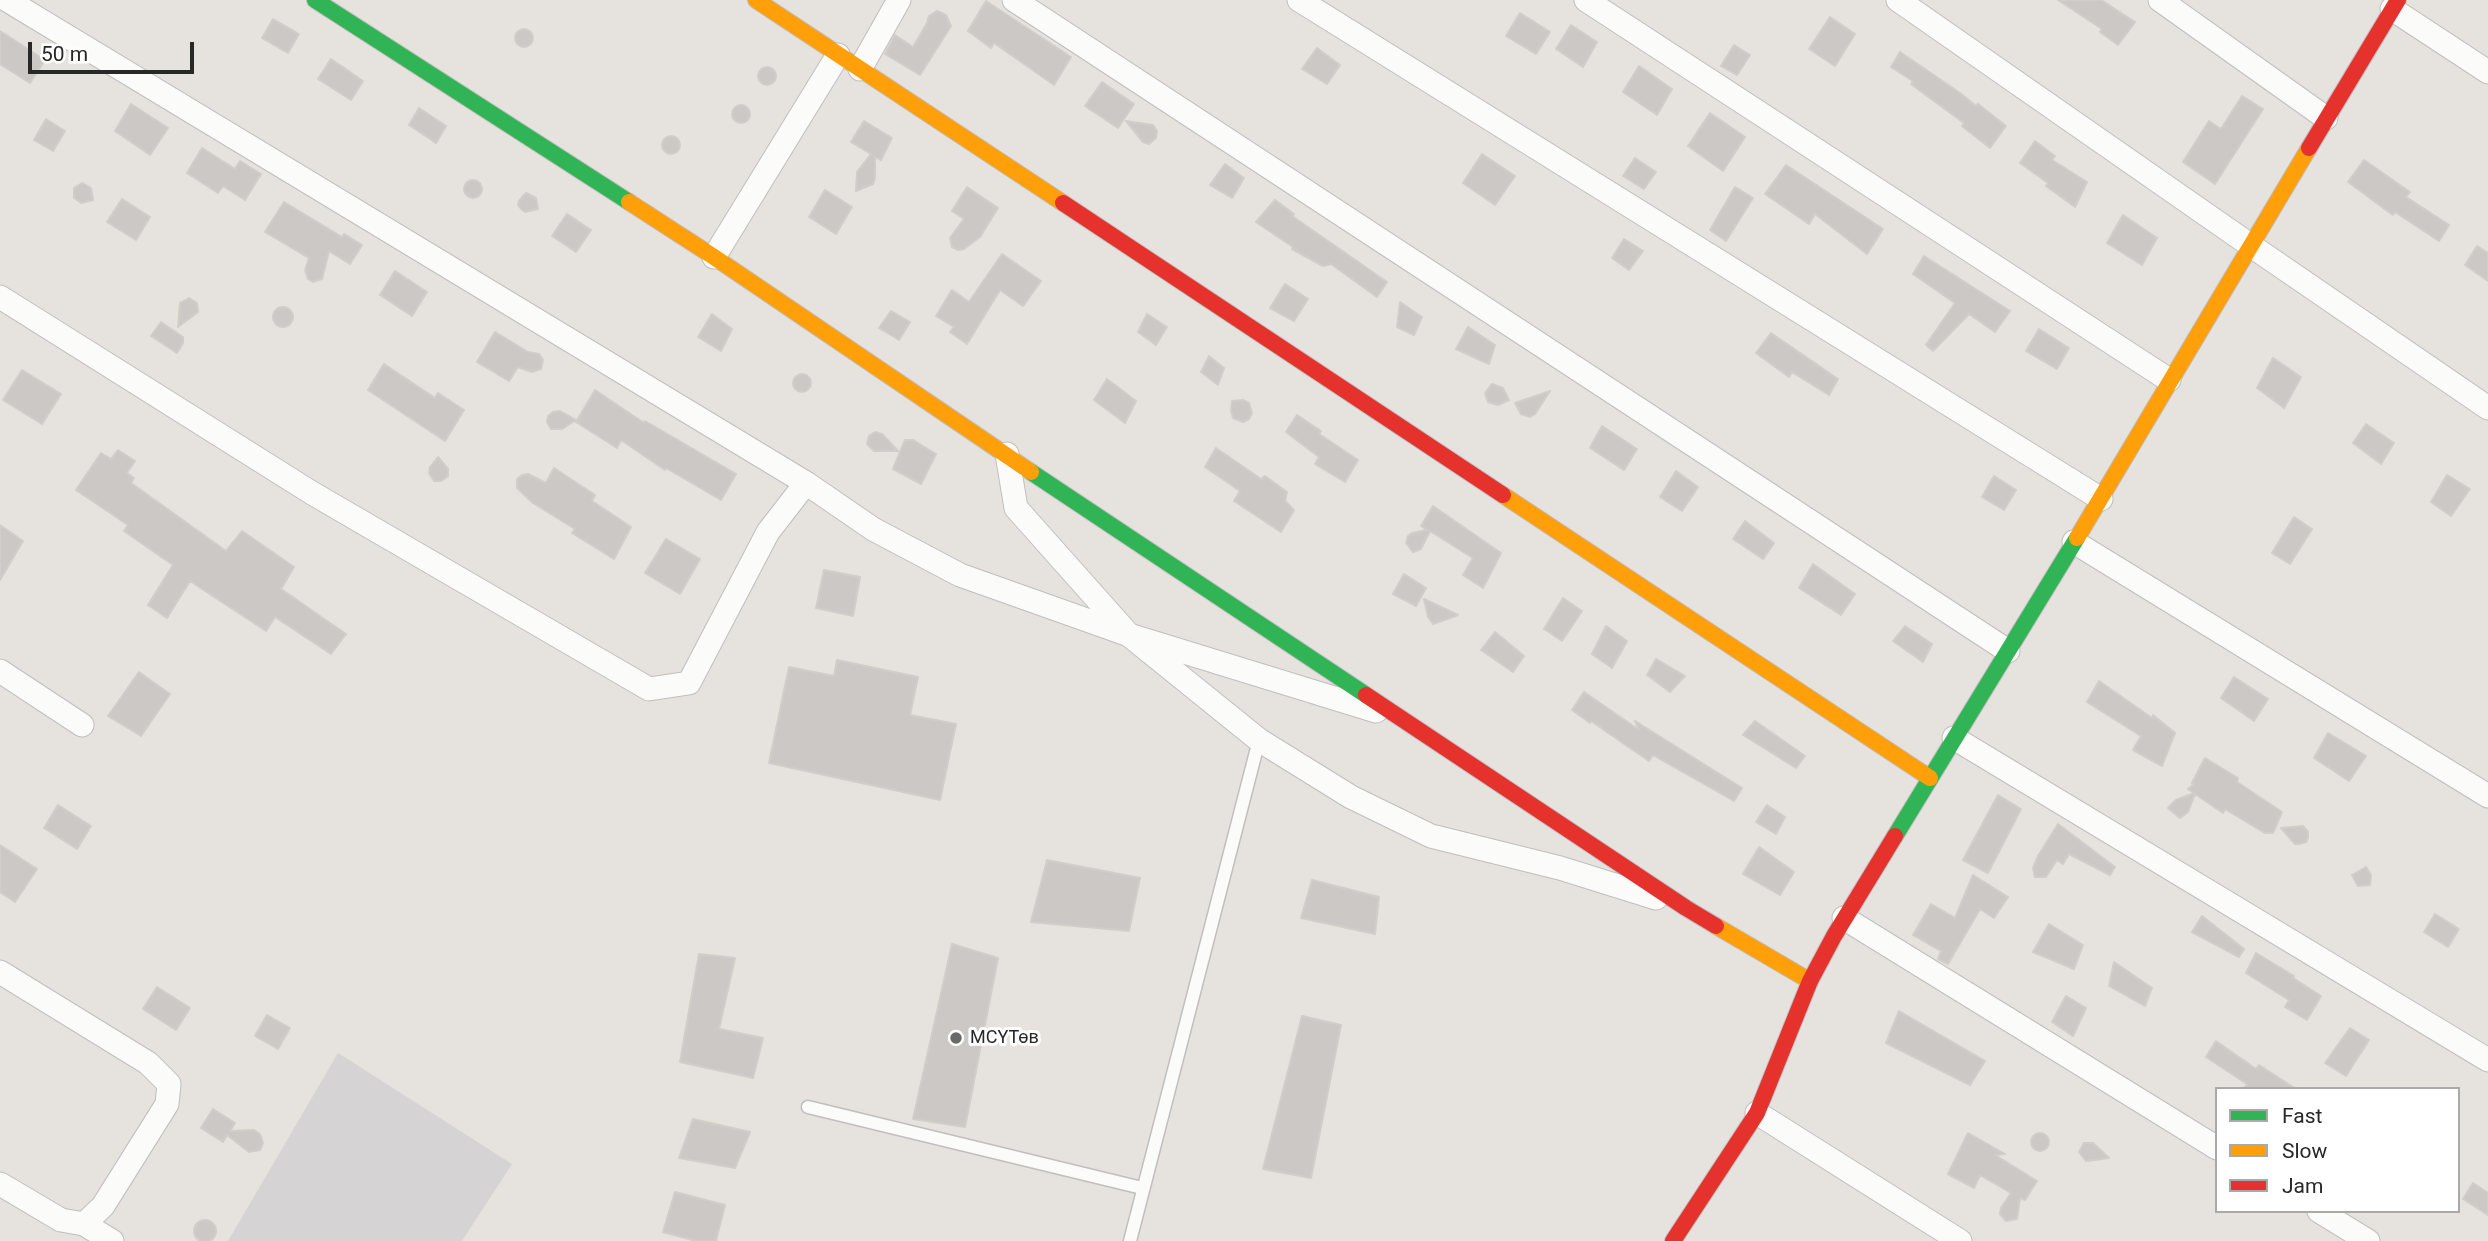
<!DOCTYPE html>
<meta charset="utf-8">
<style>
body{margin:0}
#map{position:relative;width:2488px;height:1241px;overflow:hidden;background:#e6e2de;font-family:Roboto,sans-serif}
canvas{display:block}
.legend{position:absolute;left:2215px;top:1087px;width:245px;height:126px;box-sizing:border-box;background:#fff;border:2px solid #a9a9a9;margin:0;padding:9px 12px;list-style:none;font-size:21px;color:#282828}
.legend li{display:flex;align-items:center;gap:14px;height:35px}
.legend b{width:35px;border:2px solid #a9a9a9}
.scale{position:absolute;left:28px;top:42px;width:166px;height:32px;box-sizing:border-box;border:4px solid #282828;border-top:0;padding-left:9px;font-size:21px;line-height:24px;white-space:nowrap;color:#282828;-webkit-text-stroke:5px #fff;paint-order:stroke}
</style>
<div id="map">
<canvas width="2488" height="1241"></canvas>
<ul class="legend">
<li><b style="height:9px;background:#30b455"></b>Fast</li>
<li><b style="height:9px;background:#ff9f0a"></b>Slow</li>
<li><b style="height:9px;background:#e5322d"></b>Jam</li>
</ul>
<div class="scale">50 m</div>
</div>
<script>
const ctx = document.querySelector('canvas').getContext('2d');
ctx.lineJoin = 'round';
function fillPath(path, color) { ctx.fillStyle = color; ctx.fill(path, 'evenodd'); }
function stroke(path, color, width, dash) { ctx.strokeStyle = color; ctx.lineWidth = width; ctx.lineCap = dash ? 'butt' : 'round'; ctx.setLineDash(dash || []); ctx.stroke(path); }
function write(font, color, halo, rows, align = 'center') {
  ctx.font = font + ' Roboto,sans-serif'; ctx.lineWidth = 6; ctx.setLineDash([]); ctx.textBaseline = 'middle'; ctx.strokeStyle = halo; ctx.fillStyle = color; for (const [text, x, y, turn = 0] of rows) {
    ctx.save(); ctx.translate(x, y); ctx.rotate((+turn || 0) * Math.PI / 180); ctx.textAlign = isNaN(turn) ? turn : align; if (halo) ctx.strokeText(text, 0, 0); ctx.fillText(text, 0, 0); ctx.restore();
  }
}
fillPath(new Path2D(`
 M338,1053L512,1164L462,1241H228Z`), '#d6d3d5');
const building = new Path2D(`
 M2058,0H2101L2135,22L2118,45L2100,32L2102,29Z
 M986,1L1071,57L1054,85L994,43L991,48L968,31Z
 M937,11L946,15L951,26L920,75L885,54L895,35L913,47L927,23L929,16Z
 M1520,13L1550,32L1536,54L1506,36Z
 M1830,17L1855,34L1835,66L1809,49Z
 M273,19L299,34L288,53L262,38Z
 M1571,25L1597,42L1583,67L1556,49Z
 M515 38a9 9 0 1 1 18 0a9 9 0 1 1-18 0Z
 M0,31L45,60L30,83L0,64Z
 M1734,45L1750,55L1737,75L1721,66Z
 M1317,48L1340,65L1327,84L1302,69Z
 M1900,52L1960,93L1976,106L1978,104L2006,126L1990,148L1962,126L1964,123L1911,84L1913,81L1891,67Z
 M331,59L363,81L351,100L318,79Z
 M1639,66L1672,89L1657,115L1623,92Z
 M758 76a9 9 0 1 1 18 0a9 9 0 1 1-18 0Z
 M1102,82L1134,104L1118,128L1085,106Z
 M2242,96L2263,109L2215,184L2183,162L2209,121L2221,129Z
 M131,104L168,128L150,155L115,131Z
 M732 114a9 9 0 1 1 18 0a9 9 0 1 1-18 0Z
 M419,108L446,126L436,143L409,125Z
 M1710,113L1745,137L1723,171L1688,146Z
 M46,119L65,131L53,151L34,140Z
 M864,121L892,138L881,160L875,157V178L873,184L856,191L857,172L871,154L851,142Z
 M1126,121L1153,125L1157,131L1156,138L1149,144L1143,142Z
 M662 145a9 9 0 1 1 18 0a9 9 0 1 1-18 0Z
 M2035,141L2055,156L2052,160L2087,182L2075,207L2046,186L2048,183L2020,163Z
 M202,148L235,169L240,161L261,174L245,200L223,186L218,193L187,173Z
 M1482,154L1515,176L1495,205L1463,183Z
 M1635,158L1656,172L1644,189L1623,176Z
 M2364,160L2410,192L2406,197L2449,225L2439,241L2395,212L2393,215L2348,182Z
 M1225,164L1244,178L1232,198L1210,185Z
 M1786,165L1883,229L1867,254L1815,214L1809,224L1765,194Z
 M464 189a9 9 0 1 1 18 0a9 9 0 1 1-18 0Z
 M82,183L91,188L93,200L81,203L74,198V188Z
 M967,187L998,208L980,237L964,249L958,250L952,247L950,238L964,219L952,211Z
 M1735,187L1753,198L1726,241L1710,230Z
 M825,190L852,207L836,234L809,217Z
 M526,193L536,198L538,209L525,212L521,209L518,205L519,201Z
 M122,199L150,217L136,240L107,222Z
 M1275,200L1294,214L1292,216L1387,282L1377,297L1331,264L1323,266L1292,249L1293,247L1256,222Z
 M284,202L342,237L344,234L362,245L350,264L329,251L322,279L313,282L308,279L305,270L309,258L265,232Z
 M567,214L591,230L576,252L552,236Z
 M2123,215L2157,238L2142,265L2107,243Z
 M1624,239L1643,251L1629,270L1612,258Z
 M2477,246L2488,253V281L2465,265Z
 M1002,254L1041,281L1023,306L1000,290L967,344L950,332L954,327L936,316L952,290L969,302Z
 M1924,256L2010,311L1995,332L1969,314L1933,351L1926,345L1955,303L1913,274Z
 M395,271L427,292L412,316L380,295Z
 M1285,284L1308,299L1294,321L1270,308Z
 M189,298L197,303L198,312L178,327L180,303Z
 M1400,302L1422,317L1414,335L1397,327Z
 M273 317a10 10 0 1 1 20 0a10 10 0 1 1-20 0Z
 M891,311L910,322L899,340L879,328Z
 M712,314L732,329L721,351L698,337Z
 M1147,314L1167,327L1156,345L1138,332Z
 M161,322L183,337V343L177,353L151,336Z
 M1468,327L1495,345L1489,364L1456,349Z
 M2039,329L2069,348L2057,369L2026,351Z
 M495,332L528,352L539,354L543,360L541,369L532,372L518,367L509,381L477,362Z
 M1771,333L1838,379L1829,395L1792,372L1789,377L1756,353Z
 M1209,356L1224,368L1218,385L1201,372Z
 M2273,358L2301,377L2284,408L2257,388Z
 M384,364L435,398L438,393L464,410L445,441L368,390Z
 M22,370L61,394L42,424L3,400Z
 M793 383a9 9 0 1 1 18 0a9 9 0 1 1-18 0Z
 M1107,379L1136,401L1125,423L1094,400Z
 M1492,384L1503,388L1509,400L1498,405L1488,402L1485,393Z
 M595,390L644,423L645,421L736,474L721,500L666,468L665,470L621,440L617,448L576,422Z
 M1550,391L1535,414L1530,417L1521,414L1515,403Z
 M1243,400L1249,403L1252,413L1249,419L1243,422L1233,418L1231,411L1232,401Z
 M560,411L576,420L562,429H551L547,422L548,416L553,412Z
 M1297,415L1321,431L1319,434L1358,460L1345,482L1315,464L1319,457L1286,432Z
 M2366,424L2394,443L2381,464L2353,443Z
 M1602,426L1637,449L1624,470L1590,448Z
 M875,432L882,434L898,451H874L867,444L869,436Z
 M905,440H913L936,454L921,484L893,469Z
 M1216,448L1261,479L1265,476L1287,492L1285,501L1294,510L1281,532L1234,501L1240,491L1205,467Z
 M118,450L135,461L127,473L134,478L131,483L226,551L242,531L294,567L281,589L346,634L331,654L275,617L266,631L190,581L167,618L148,605L173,565L124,531L128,525L76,490L101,453L111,459Z
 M438,457L448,469V476L441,481H434L429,473L430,467Z
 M554,468L595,495L592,501L631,527L614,559L572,533L575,529L533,503L517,488V479L522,475L528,474L546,483Z
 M1676,471L1698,487L1682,511L1660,497Z
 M2447,475L2470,489L2451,516L2431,502Z
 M1994,476L2016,490L2004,510L1982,497Z
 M1433,506L1501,553L1483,588L1463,575L1473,558L1430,531L1421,549L1413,552L1406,543L1408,536L1412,533L1427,530L1421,526Z
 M2294,517L2312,529L2290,564L2272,553Z
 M1745,521L1774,543L1763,559L1733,539Z
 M0,525L23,541L0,580Z
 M666,539L700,559L680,594L645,573Z
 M1813,564L1855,594L1841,615L1799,588Z
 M824,570L860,577L853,616L816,608Z
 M1404,574L1426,588L1416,606L1393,594Z
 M1563,598L1582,611L1562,641L1544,629Z
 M1424,599L1458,615L1433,624L1428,617Z
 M1606,626L1627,641L1612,668L1592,654Z
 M1905,626L1932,644L1923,662L1893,641Z
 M1495,632L1524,656L1513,672L1481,650Z
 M1656,659L1685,676L1670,692L1647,675Z
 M837,660L918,677L910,715L956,724L940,800L769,763L789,667L834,676Z
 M139,672L170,694L141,736L108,716Z
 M2234,677L2268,699L2254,721L2221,698Z
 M2099,681L2152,718L2153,715L2175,733L2162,766L2133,750L2141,736L2087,702Z
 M1584,692L1639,730L1635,721L1742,788L1734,801L1653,755L1649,761L1591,721L1590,723L1572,710Z
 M1755,721L1805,756L1796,768L1743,735Z
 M2328,733L2366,756L2349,781L2314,758Z
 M2205,758L2238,778L2237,782L2282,812L2273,833H2265L2225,809L2223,813L2195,794L2188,812L2180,818L2168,808L2176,800L2194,793L2188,789L2194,784L2192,783Z
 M1998,795L2021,809L1988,873L1963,860Z
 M58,805L91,826L77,849L44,828Z
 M1767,805L1785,817L1776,834L1756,822Z
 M2058,824L2115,867L2110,875L2069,854L2063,864L2057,860L2046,877H2035L2033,868L2038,856Z
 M2303,826L2308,832V838L2306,842L2299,844H2295L2281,828Z
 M0,845L37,869L15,902L0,892Z
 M1759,847L1794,872L1780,895L1743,874Z
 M1047,860L1140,878L1129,931L1031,922Z
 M2366,867L2371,875L2370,885L2358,886L2352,875Z
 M1973,875L2008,897L1994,918L1980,909L1948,964L1938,959L1941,951L1913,935L1931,904L1955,918Z
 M1312,880L1379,897L1375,934L1301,918Z
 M2435,914L2459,929L2448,947L2424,932Z
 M2202,916L2244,949L2239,957L2192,932Z
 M2049,924L2083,945L2074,969L2033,952Z
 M952,944L998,958L965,1127L913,1119Z
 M2256,953L2294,976L2293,978L2321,996L2307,1020L2285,1007L2289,1000L2246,973Z
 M699,954L735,958L719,1029L763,1038L753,1078L680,1062Z
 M2114,962L2152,988L2145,1006L2109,986Z
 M157,987L190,1008L176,1030L143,1009Z
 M2066,996L2086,1008L2073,1036L2052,1022Z
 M1899,1011L1985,1061L1970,1085L1886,1043Z
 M267,1015L290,1028L278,1049L255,1036Z
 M1302,1016L1341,1025L1311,1178L1263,1169Z
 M2350,1028L2369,1040L2346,1076L2325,1063Z
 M2216,1041L2256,1069L2259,1065L2296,1089H2244L2247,1084L2206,1057Z
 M213,1109L235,1123L230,1131L254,1130L260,1134L263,1143L260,1150L249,1152L227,1135L223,1142L201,1128Z
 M693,1119L750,1132L735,1168L679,1158Z
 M1968,1133L2005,1154L1995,1155L2037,1181L2025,1200L2020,1198L2017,1219L2006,1221L2000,1214L2001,1208L2011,1193L1980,1175L1974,1188L1948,1174Z
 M2031 1142a9 9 0 1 1 18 0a9 9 0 1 1-18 0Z
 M2084,1143H2093L2109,1158L2086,1161L2079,1152Z
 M2473,1183L2488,1193V1215L2463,1199Z
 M675,1192L725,1205L716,1241H696L663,1232Z
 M194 1231a11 11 0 1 1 22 0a11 11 0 1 1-22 0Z`);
fillPath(building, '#cbc8c5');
stroke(building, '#d1ceca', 2);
const lane = new Path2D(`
 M808,1107L1142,1188
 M1130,1241L1259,740`);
const street = new Path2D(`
 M7,0L806,483L873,529L960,575L1129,635L1376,711
 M1014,0L2008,651
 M1299,0L2101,499
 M1586,0L2169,380
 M1898,0L2250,245L2488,408
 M2160,0L2326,118
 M2392,9L2488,72
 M860,69L899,0
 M714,257L838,55
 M0,297L312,493L649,689L689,683L768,532L806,483
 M1007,454L1016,508L1129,635L1259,740L1351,797L1431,836L1560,868L1656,898
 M2074,542L2488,796
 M0,671L82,725
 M1954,738L2488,1060
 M1844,918L2217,1148
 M0,972L148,1063L169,1084L167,1104L103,1206L84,1224
 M1757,1113L1960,1241
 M0,1184L61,1220L84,1224L112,1241
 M2319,1211L2368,1241`);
const fast = new Path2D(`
 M315,0L629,202
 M1031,472L1366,695
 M1895,836L2077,538`);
const slow = new Path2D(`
 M756,0L1063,203
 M629,202L714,257L1031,472
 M1503,495L1930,778
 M2077,538L2309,148
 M1716,926L1810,981`);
const jam = new Path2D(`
 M2309,148L2398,0
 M1063,203L1503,495
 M1366,695L1686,908L1716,926
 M1673,1241L1757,1113L1810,981L1834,936L1895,836`);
stroke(lane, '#c0bebf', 15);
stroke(street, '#c0bebf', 25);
stroke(fast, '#c0bebf', 18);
stroke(slow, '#c0bebf', 18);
stroke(jam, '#c0bebf', 18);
stroke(lane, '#fbfbfa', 12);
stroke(street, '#fbfbfa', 23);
stroke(fast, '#30b455', 16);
stroke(slow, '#ff9f0a', 16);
stroke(jam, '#e5322d', 16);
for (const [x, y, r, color] of [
 [956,1038,7,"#6a6968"]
]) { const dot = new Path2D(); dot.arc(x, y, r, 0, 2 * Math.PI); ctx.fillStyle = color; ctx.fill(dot); stroke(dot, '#fff', 2.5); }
write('18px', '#282828', '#fff', [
 ["МСҮТөв",970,1038]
], 'left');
</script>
